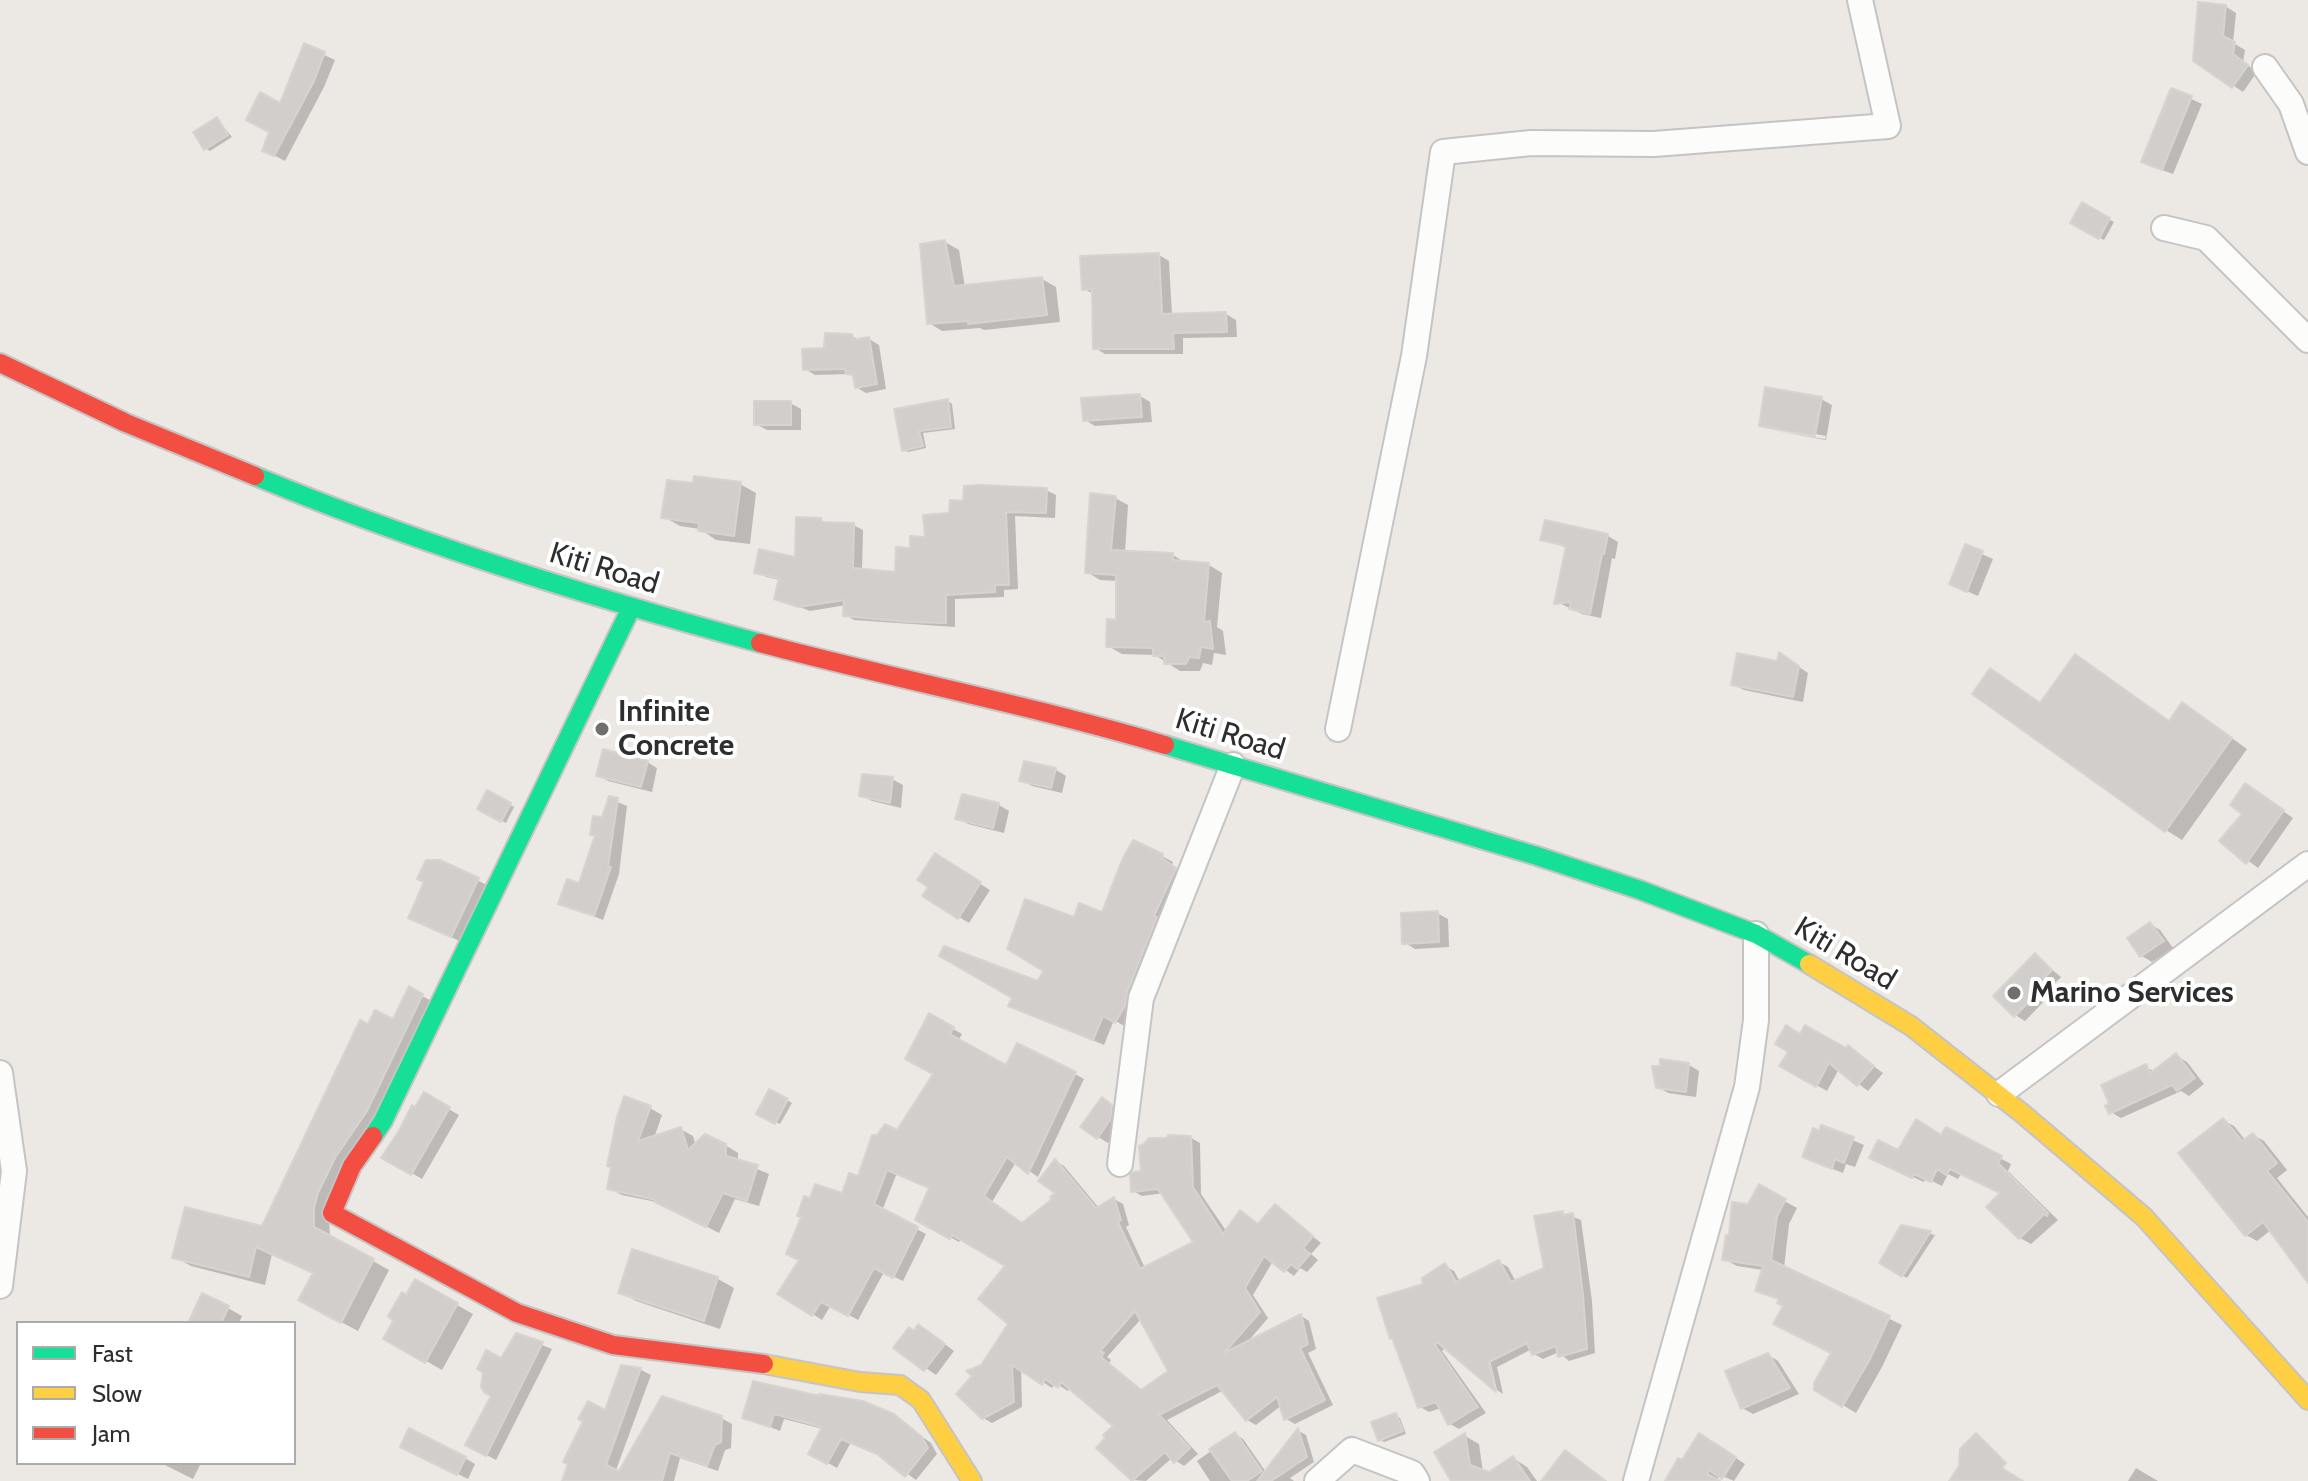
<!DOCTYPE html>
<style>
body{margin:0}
#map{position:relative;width:2308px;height:1481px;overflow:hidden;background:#ece8e4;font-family:Cabin,sans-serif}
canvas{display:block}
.legend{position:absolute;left:16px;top:1321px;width:280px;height:144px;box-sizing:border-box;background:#fff;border:2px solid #ababab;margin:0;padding:10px 14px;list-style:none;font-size:24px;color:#2e2e2e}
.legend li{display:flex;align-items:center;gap:16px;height:40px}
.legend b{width:40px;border:2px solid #ababab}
</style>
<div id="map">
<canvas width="2308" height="1481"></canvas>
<ul class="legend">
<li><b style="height:10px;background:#16e098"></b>Fast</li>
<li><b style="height:10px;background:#ffcf43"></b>Slow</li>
<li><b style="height:10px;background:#f24e42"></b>Jam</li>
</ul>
</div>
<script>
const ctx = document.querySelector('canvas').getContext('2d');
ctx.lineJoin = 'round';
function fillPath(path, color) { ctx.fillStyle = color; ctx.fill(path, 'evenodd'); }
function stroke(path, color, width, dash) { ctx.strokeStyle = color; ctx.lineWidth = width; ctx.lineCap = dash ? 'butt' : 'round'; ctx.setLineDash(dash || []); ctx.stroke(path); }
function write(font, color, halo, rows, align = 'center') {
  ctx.font = font + ' Cabin,sans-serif'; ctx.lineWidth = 8; ctx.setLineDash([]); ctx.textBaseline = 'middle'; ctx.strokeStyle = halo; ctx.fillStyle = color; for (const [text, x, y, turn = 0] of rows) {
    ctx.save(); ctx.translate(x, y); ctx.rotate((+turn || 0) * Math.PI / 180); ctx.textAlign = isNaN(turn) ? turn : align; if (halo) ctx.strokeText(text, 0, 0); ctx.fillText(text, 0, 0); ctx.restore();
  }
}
fillPath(new Path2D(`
 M2225,6L2236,13L2233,43L2245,50L2243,62L2257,72L2243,92L2195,60Z
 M305,46L335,60L324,87L285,161L264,150Z
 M2172,90L2202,104L2173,174L2154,167Z
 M217,119L232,137L210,151L205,148Z
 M2083,205L2114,222L2104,240L2072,223Z
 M945,242L959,250L965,287L1042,279L1056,287L1060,322L984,330L980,328L942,331L929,323Z
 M1159,255L1169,261L1172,315L1226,314L1236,320L1237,337L1183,338V354H1105L1095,348L1094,294L1084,289Z
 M852,336L860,341L869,339L879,345L886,389L866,393L856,387L855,377L850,374L815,375L805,369L826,350Z
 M1140,396L1150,402L1152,422L1095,426L1085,420Z
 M1821,399L1832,405L1826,440L1770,430L1825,439L1826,436L1770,425V429L1761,425Z
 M948,401L952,404L955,429L923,433L926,448L908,452L904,450L896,410Z
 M790,403L801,409V430H767L756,424Z
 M740,484L756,493L750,544L716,540L700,529L680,526L664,517L694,485Z
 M1046,490L1056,495L1055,518L1015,516L1018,589L1004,590V597L955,599V627L854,620L845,615L846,605L810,611L776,598L781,580L766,577L757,572L797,560L821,520L828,524L853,525L863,530L862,571L897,575L912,550L951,515Z
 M1115,498L1128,505L1125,553L1173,555L1186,563L1209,565L1222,573L1217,627L1223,631L1226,655L1214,653L1212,665L1203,663L1200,671H1180L1155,655L1122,654L1108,646L1118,622V581L1100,580L1087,572Z
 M1546,522L1608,536L1618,542L1615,559L1612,558L1601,618L1582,614L1557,602L1567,548L1543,539Z
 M1966,547L1993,559L1978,596L1962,589Z
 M1790,661L1808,673L1803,702L1744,690L1733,684Z
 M1991,670L2042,704L2170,722L2198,714L2247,749L2182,840L2166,830Z
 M647,762L657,768L652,792L608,781L598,775Z
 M1026,763L1056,770L1066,776L1062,793L1032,786L1021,780Z
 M892,779L903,785L901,808L872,801L862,795Z
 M2256,792L2293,818L2258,868L2222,841L2245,813Z
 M488,793L514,807L506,823L480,809Z
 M610,799L627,806L619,874L603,920L561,903L580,886L597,836L593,834L603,819Z
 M999,805L1009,811L1004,833L968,824L958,818Z
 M935,856L990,890L969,923L925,896L931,886Z
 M1162,856L1173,862L1171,866L1186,876L1126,1027L1114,1020L1104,1045L1010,1005L1039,983L1075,920L1103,914Z
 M440,862L495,889L467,945L411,917Z
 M1437,913L1448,919L1449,947L1415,949L1404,942Z
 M2150,924L2160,930L2173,948L2152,962L2142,956Z
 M2035,956L2061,977L2054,984L2055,990L2025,1021L2015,1015Z
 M409,989L439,1005L329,1219L330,1237L389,1270L358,1331L317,1309L314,1274L272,1254L265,1285L191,1266L175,1257L264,1229L369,1027L394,1021Z
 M930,1016L962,1034L958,1041L1006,1068L1075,1074L1084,1079L1038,1177L1016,1162L992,1202L1023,1224L1055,1200L1058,1193L1056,1161L1064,1166L1099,1208L1114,1199L1123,1204L1129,1225L1126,1227L1145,1268L1196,1243L1164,1193L1142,1196L1133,1191L1143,1173L1191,1138L1200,1143L1201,1194L1227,1232L1241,1212L1259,1225L1275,1206L1321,1243L1311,1254L1318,1260L1307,1272L1300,1268L1294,1276L1273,1261L1253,1295L1268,1318L1245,1345L1301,1316L1309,1321L1316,1349L1308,1353L1333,1405L1295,1424L1286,1419L1282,1405L1256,1425L1247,1420L1224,1390L1167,1420L1198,1454L1184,1466L1172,1458L1146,1481L1133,1480L1116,1426L1070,1387L1068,1391L1055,1383L1052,1388L1021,1368L1022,1407L992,1423L983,1418L982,1367L1011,1323L1008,1265L962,1238L959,1242L917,1219L931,1188L897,1173L882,1211L926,1234L903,1281L884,1272L858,1320L831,1305L822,1320L780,1294L801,1260L811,1200L843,1195L897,1133L936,1074ZM1141,1319L1170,1371L1143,1392L1109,1363L1111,1360L1107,1357Z
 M1801,1036L1846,1051L1849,1048L1883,1073L1868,1091L1839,1069L1827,1091L1782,1066Z
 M2176,1056L2187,1062L2204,1084L2189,1096L2181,1091L2121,1118L2111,1112L2146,1067L2155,1072Z
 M1689,1065L1699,1071L1696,1097L1668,1093L1658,1087Z
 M770,1091L792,1103L780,1124L759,1113Z
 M424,1095L459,1115L422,1179L384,1157Z
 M1103,1100L1122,1112L1120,1126L1108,1143L1098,1137Z
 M650,1108L662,1115L654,1138L680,1129L693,1136L696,1146L725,1145L738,1153V1161L769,1174L759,1206L735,1199L719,1233L661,1203L622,1195L609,1188Z
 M2223,1120L2234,1126L2246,1141L2253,1135L2264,1141L2287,1170L2277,1178L2308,1217V1278L2271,1230L2257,1241L2246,1235L2181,1154Z
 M1822,1127L1864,1145L1855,1167L1846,1164L1843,1173L1815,1162Z
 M1947,1130L2011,1164L2008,1171L2058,1220L2031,1244L2020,1238L1989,1207L2003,1194L1961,1174L1958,1179L1948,1174L1942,1186L1926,1178L1924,1182L1882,1163L1899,1152L1942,1137Z
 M1759,1187L1797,1208L1789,1224L1784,1268L1902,1325L1882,1367L1856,1413L1816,1389L1833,1353L1781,1301L1757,1290L1763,1270L1737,1266L1724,1259L1731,1237Z
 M1563,1213L1581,1220L1592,1301L1595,1353L1569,1361L1559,1352L1543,1359L1534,1354L1532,1349L1497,1367L1503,1394L1497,1390L1488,1352L1446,1347L1442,1351L1486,1413L1459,1429L1450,1424L1441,1408L1429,1412L1420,1407L1395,1340L1391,1338L1426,1285L1445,1266L1454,1271L1460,1282L1499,1262L1508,1267L1516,1282L1546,1269L1537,1218Z
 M1902,1227L1935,1235L1907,1278L1882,1263Z
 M634,1251L718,1279L734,1288L720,1329L636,1301L620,1292Z
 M416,1282L473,1314L442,1370L386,1338Z
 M228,1308L242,1316L239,1323H190Z
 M929,1332L954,1351L936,1375L896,1347L914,1333Z
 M517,1335L552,1349L496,1460L468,1445L494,1396L502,1361Z
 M1768,1355L1778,1361L1799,1394L1753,1414L1742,1408Z
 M623,1367L641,1370L651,1375L612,1481H564L606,1412Z
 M824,1399L893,1416L931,1443L937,1454L916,1480L883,1456L851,1442L837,1468L810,1453L823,1429L784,1419L780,1431L745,1417Z
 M1395,1415L1400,1418L1406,1434L1384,1442L1380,1439Z
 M721,1418L732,1424L731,1448L725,1450L718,1471L680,1458L674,1481H615Z
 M1299,1431L1306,1435L1314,1462L1290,1478L1294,1481H1210L1197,1461L1235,1434L1243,1439L1266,1472Z
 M1465,1436L1479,1444L1483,1472L1489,1474L1513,1458L1527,1467L1537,1481H1453Z
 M1710,1441L1745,1464L1734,1481L1720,1475L1716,1481H1668L1682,1462Z
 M413,1452L465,1458L475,1464L468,1479Z
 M161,1463H201L193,1479Z
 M2136,1468L2146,1474L2158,1481H2128Z`), '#0003');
const building = new Path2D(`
 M2198,2L2226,5L2223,36L2235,42L2233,54L2248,65L2232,88L2193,61Z
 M304,43L325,52L314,81L274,156L262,151L269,132L246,120L260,92L280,103Z
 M2171,88L2192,96L2162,170L2141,162Z
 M217,117L228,135L204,150L193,132Z
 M2082,202L2110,218L2099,239L2070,223Z
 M945,240L954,286L1042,277L1047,315L968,324V321L927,324L920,244Z
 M1159,253L1162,314L1226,312L1227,332L1173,333L1174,349H1093L1092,289L1082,290L1080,256Z
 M825,333L852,334L853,340L869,337L877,384L855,388L853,375L846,374L845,369L803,370L802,349L824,348Z
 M1765,387L1822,397L1815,436L1759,426Z
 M1140,394L1142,417L1083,421L1081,398Z
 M948,399L951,427L919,431L923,446L902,451L894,409Z
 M754,401H791V425H754Z
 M694,476L741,482L734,536L698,531L699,523L661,518L667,480L693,483Z
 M981,485L1047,488L1046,513L1006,512L1009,585H995V592L946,595V623L910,622L843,616L844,600L798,607L774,599L779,578L754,573L759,549L795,557L796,517L821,518V522L854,523L853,568L895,572L896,547L910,548V536L925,537L923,515L949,513L950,500L963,501L964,486Z
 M1090,493L1116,496L1111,550L1173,553V560L1209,563L1204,622L1210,621L1213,649L1201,647L1199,658L1189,657L1186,664H1164V656H1153V648L1106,647L1107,619L1116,620V575L1085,573Z
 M1545,520L1608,534L1604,554H1602L1590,614L1569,609L1571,602L1554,604L1566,546L1540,540Z
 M1965,544L1983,551L1967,592L1949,584Z
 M1779,652L1799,666L1793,697L1731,685L1737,653L1777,661Z
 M2075,654L2169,721L2182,702L2232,738L2165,832L1972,694L1990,668L2040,703Z
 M603,749L648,761L641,787L596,776Z
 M1024,761L1056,768L1051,788L1019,781Z
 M862,774L893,777L890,803L859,796Z
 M2245,783L2284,810L2246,864L2219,841L2242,814L2230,805Z
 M487,790L511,803L501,822L477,809Z
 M962,794L999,803L993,828L955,819Z
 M609,796L618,798L608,867H611L594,916L558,904L567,879L579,883L595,835H590L593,816L602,817Z
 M1133,840L1163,854L1162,858L1176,868L1154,916L1157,917L1127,992L1125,1006L1115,1023L1103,1016L1093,1040L1008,1006L1012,998L939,956L944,946L1038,981L1043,971L1007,949L1025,899L1074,917L1079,903L1102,912L1122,860Z
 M935,853L981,882L958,919L922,896L928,887L917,880Z
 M426,860H440L479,878L451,937L408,918L424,882L417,879Z
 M1438,911L1439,942L1402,944L1401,913Z
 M2150,922L2164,941L2140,957L2127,938Z
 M2035,953L2052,970L2044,978L2046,984L2014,1017L1993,996Z
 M409,986L423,994L367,1111L335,1158L318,1193L314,1208V1227L374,1259L341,1323L298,1300L313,1273L256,1247L249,1277L172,1258L185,1207L262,1226L360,1020L368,1024L375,1010L393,1019Z
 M929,1013L954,1027L950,1034L1006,1065L1017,1043L1076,1072L1028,1174L1007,1157L984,1196L1022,1223L1052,1199L1050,1197L1055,1193L1038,1181L1055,1159L1096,1208L1114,1197L1121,1220L1118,1222L1140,1269L1193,1242L1158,1189L1131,1192L1130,1175L1133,1172L1141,1171L1139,1146L1144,1144L1149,1138H1168V1135L1191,1136L1193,1187L1223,1234L1240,1210L1258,1224L1275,1204L1313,1236L1303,1248L1310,1254L1297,1269L1291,1264L1284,1272L1264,1256L1245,1288L1260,1312L1224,1353L1301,1314L1308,1344L1300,1348L1325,1400L1284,1420L1277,1397L1246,1421L1217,1385L1159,1415L1190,1448L1174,1463L1165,1452L1132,1481L1096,1448L1105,1438L1103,1435L1113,1426L1061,1382L1058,1388L1045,1379L1042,1385L1012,1365L1014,1402L982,1419L956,1394L972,1376L966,1371L981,1365L1008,1324L978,1299L1005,1266L952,1235L950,1239L915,1220L929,1188L887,1170L874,1204L918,1227L893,1278L874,1268L848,1316L821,1302L812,1316L777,1294L799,1260L786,1254L801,1217L797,1216L804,1196L810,1198L815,1184L842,1193L849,1173L858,1176L872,1135H877L885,1124L897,1130L933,1074L905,1059ZM1135,1311L1168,1371L1141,1390L1101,1357L1104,1353L1100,1351Z
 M1786,1025L1800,1034L1805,1025L1846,1048L1848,1045L1874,1066L1857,1086L1829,1063L1816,1087L1779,1066L1788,1052L1775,1044Z
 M2176,1053L2195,1078L2177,1091L2172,1085L2109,1114L2105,1106L2109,1103L2101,1085L2146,1064L2150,1073Z
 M1660,1059L1689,1063L1686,1092L1656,1088L1652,1066H1660Z
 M769,1089L788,1099L775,1124L756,1114Z
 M424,1092L450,1107L411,1175L381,1158L400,1129L412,1105L415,1107Z
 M624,1096L651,1106L638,1141L681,1127L688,1150L705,1134L726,1144V1156L758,1165L747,1201L723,1193L706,1227L655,1202L656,1200L607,1189L611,1167L607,1166L617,1117Z
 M1102,1097L1112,1105L1110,1120L1097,1139L1080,1127Z
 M2223,1118L2242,1141L2253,1133L2277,1163L2267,1171L2308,1222V1283L2263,1222L2245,1236L2178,1153Z
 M1916,1119L1941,1135L1946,1127L2002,1156L1998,1163L2048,1213L2047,1216L2044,1214L2019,1239L1986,1207L2000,1193L1950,1169L1946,1175L1937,1169L1931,1182L1914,1174L1912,1178L1869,1158L1878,1140L1898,1150Z
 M1821,1125L1854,1137L1844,1163L1835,1159L1832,1169L1802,1157L1813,1128L1819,1131Z
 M1759,1184L1786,1199L1777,1216L1771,1260L1890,1316L1870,1359L1842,1407L1814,1390V1383L1831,1353L1773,1324L1783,1306L1777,1303L1779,1299L1755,1291L1763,1266L1722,1260L1726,1235H1729L1732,1202L1748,1204Z
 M1563,1211V1215L1573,1213L1583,1295L1587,1349L1558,1357L1556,1346L1532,1355L1527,1343L1489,1362L1496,1392L1437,1342L1435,1345L1478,1407L1448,1425L1436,1402L1418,1408L1392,1338L1390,1339L1377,1298L1423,1284L1422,1278L1445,1263L1456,1282L1499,1260L1511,1282L1544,1268L1534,1216Z
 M1901,1225L1931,1231L1902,1277L1879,1263Z
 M632,1249L718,1277L704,1321L618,1293Z
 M415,1279L458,1303L425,1363L383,1339L393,1321L388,1316L402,1292L406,1295Z
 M202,1293L229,1306L221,1323H188Z
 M918,1324L945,1344L924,1371L893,1348L909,1327L914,1331Z
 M516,1333L543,1342L486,1456L465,1445L491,1396L485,1393L481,1387L483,1373L477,1369L486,1350L501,1358Z
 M1768,1353L1790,1388L1741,1409L1725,1371Z
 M621,1365L641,1368L606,1465L619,1471L662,1396L722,1416L721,1442L715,1445L707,1466L670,1453L662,1481H562L568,1464L563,1462L583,1421L578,1419L588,1401L605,1410Z
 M753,1381L820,1396L819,1394L863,1401L894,1414L921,1436L928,1448L905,1477L877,1454L841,1439L827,1464L808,1454L822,1427L774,1414L770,1427L742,1418Z
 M1396,1413L1403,1431L1378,1441L1371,1422Z
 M409,1428L466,1457L457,1475L400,1447Z
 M1298,1428L1307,1457L1271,1481H1257Z
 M1235,1432L1262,1471L1247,1481H1232L1209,1449Z
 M1465,1433L1470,1465L1489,1472L1513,1456L1530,1481H1451L1434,1452Z
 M1699,1433L1736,1457L1722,1479L1709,1470L1707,1474L1720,1481H1665L1678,1458L1682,1460Z
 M1976,1433L2006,1463L2002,1468L2023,1481H1949L1959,1466L1960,1449Z
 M1565,1450L1606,1481H1541Z`);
fillPath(building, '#d1cecb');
stroke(building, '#d7d4d0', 2);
const street = new Path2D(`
 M2265,67L2291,104L2308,152
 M2164,228L2206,238L2308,340
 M1338,729L1414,356L1443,152L1531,143L1654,144L1888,126L1860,0
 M0,1073L14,1171L0,1286
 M1999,1094L2308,864
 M1120,1164L1141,998L1233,765
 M1317,1481L1352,1450L1412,1473L1417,1481
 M1636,1481L1747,1087L1756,1020V934`);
const fast = new Path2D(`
 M255,476C419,544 589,597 760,643
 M1165,745L1537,856L1640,890L1756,934L1809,964
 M373,1136L383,1121L631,608`);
const slow = new Path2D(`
 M1809,964L1911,1026L2023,1114L2144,1217L2308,1400
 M764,1364L860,1382L900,1385L921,1400L972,1481`);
const jam = new Path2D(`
 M0,363L126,423L255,476
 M760,643C894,679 1031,705 1165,745
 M373,1136L352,1166L332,1213L517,1313L613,1345L764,1364`);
stroke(street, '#c5c4c5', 28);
stroke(fast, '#c5c4c5', 22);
stroke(slow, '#c5c4c5', 22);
stroke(jam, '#c5c4c5', 22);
stroke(street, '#fcfcfb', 24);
stroke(fast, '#16e098', 18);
stroke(slow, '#ffcf43', 18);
stroke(jam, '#f24e42', 18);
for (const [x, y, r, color] of [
 [602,729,8,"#706f6e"],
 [2014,993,8,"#706f6e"]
]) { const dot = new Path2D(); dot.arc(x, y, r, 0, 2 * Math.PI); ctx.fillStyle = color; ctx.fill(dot); stroke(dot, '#fff', 3); }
write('30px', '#2e2e2e', '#fff', [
 ["Kiti Road",604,569,17],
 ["Kiti Road",1230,735,17],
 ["Kiti Road",1845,954,31]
]);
write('bold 30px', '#2e2e2e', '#fff', [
 ["Infinite",618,712],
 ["Concrete",618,746],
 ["Marino Services",2030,993]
], 'left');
</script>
